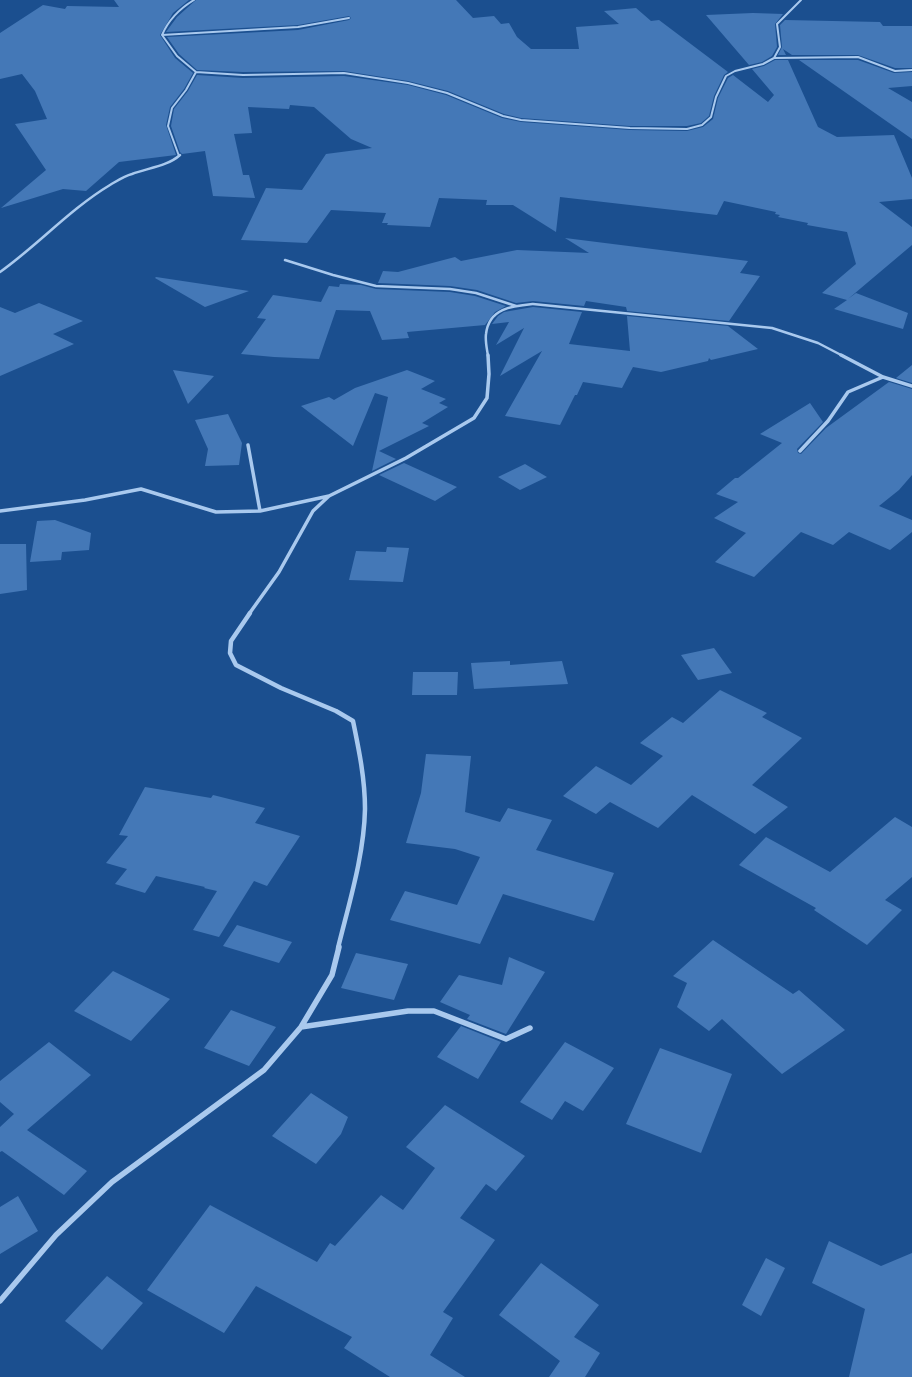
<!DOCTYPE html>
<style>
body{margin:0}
canvas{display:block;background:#1b4f8f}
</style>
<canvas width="912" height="1377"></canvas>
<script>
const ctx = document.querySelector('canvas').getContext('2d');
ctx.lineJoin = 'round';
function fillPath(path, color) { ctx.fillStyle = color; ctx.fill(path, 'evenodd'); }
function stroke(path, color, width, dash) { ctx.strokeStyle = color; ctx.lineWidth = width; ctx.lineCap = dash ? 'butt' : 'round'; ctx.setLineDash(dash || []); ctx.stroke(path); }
fillPath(new Path2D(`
 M114,0H189L173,13L160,35L175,58L193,73L184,89L170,107L166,125L176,155L119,162L86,191L63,189L1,208L46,170L15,124L47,119L35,91L22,74L0,79V33L43,5L65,9L67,6L119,7Z
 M196,0H456L473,18L494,16L501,24L509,23L517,37L531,49H579L576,27L619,24L604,11L636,8L651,21L659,20L728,72L724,75L714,96L709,116L701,123L687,126H630L521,118L504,114L448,91L408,81L344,71L243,72L197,70L179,54L167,37L298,30L349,20L351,18L349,16L298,25L166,32L177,17Z
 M753,13L783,14L775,24L777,47L772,56L762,62L749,65L706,15Z
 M785,20L880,22L883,26H912V68H895L858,55H792L783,49L786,55H778L782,47L780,25Z
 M775,60H788L818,127L837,137L894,135L912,178V199L879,202L912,227V245L848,299L856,293L908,313L903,329L834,309L847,300L822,293L856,264L847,232L807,225L808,223L778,217L780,215L775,214L776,212L724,201L717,215L560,197L556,232L513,205H486L487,200L439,198L430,227L387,225L388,223H382L386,213L331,210L307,243L241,240L266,188L302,190L326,154L372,148L351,139L314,107L290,105L289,109L248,107L252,133L234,134L243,175H249L255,198L213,196L205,151L182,154L180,152L171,126L174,109L188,91L197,75L243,78L344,76L408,85L446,95L502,118L521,122L630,130L687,131L703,127L713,119L718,98L728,78L733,75L768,102L774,95L752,69L764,66Z
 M799,60H858L894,73L912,72V86L888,88L912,102V139Z
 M565,238L748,261L740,273L760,276L729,321L627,311L626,307L586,301L584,306L533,301L516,303L477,290L450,286L378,283L383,271L398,272L455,257L461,261L517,250L589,253Z
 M156,277L249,291L205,307L155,278Z
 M340,284L361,285L376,289L450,292L475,296L506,306L495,312L485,325L407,332L409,338L382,340L370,311L336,310L319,359L274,357L241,354L266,319L257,318L273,295L321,302L329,286L339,287Z
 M39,303L83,321L53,334L74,344L0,376V307L15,313Z
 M533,307L582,312L569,344L630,351L627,316L728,326L758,349L711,360L709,358L708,361L661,372L633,367L622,388L583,382L577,395H575L560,425L505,416L542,351L500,376L524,328L496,345L509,322L492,324L498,316L504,312Z
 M912,365V383L896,378Z
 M173,370L214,376L188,404Z
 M407,370L435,381L421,389L446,399L439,403L448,407L422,423L429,426L379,451L396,459L372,471L388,397L375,393L353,446L301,406L329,397L334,400L355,388Z
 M889,382L912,389V475L899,490L879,506L912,520V532L890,550L849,532L833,545L801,532L754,577L715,562L746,533L714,518L738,502L716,494L735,478H738L782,443L760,434L810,403L823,422L797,449L798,453L801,454L826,428Z
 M228,414L242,443L239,465L205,466L208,449L195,420Z
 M404,463L457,487L435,501L379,475Z
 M525,464L547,477L520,490L498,477Z
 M55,520L91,533L89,550L62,552L61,560L30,562L37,521Z
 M0,544H26L27,590L0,594Z
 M387,547L409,548L403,582L349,580L356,551L386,552Z
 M714,648L732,673L698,680L681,655Z
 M510,661V665L562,661L568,684L474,689L471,663Z
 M413,672H458L457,695H412Z
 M720,690L767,713L762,717L802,738L752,785L788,807L755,834L692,795L658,828L610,802L596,814L563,796L596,766L631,785L663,756L640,743L672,717L683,723Z
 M426,754L471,756L465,812L500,822L508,808L552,820L536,850L614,873L594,921L503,894L480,944L390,920L405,891L457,905L480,857L455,849L406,843L421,793Z
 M145,787L211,798L213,795L265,808L255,823L300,836L267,886L254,881L219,937L193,930L217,891L204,888L205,887L156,876L145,893L115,884L127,869L106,863L128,836L119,835Z
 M895,817L912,827V877L885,900L902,910L867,945L814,910L816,908L739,865L766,837L830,872Z
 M237,925L292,942L279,963L223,946Z
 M713,940L793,994L799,990L845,1030L782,1074L722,1019L709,1031L677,1007L687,983L673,976Z
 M356,953L408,964L394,1000L341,988Z
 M509,957L545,972L506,1034L467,1019L470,1015L440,1002L459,975L502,985Z
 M113,971L170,999L131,1041L74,1011Z
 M231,1010L276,1027L249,1066L204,1048Z
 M461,1026L501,1042L478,1079L437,1057Z
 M49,1042L91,1075L27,1130L87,1171L64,1195L2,1151L0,1152V1127L14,1114L0,1102V1081Z
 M565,1042L614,1068L583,1111L565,1101L552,1120L520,1102Z
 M660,1048L732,1074L701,1153L626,1124Z
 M311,1093L348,1117L341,1134L316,1164L272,1136Z
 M445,1105L525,1156L496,1191L486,1184L460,1218L495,1240L443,1312L453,1318L430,1355L465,1377H390L344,1348L352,1337L256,1286L224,1333L147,1290L210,1205L317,1262L330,1243L335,1246L381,1195L403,1210L435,1168L406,1147Z
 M18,1196L38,1231L0,1254V1207Z
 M829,1241L881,1266L912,1253V1377H849L865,1309L812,1283Z
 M766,1258L785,1268L761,1316L742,1305Z
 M541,1263L599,1305L574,1337L600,1353L585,1377H549L560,1361L499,1315Z
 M107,1276L143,1303L102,1350L65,1321Z`), '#4478b7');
stroke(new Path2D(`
 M162,35L298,27L349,18
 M774,58L858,57L895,71L912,70
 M196,72L243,75L344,73L408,83L447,93L503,116L521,120L630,128L687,129L702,125L711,117L716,97L726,76L735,71L763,64L774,58L780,47L777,24L801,0
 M179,156L168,126L172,108L186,90L196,72L177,56L162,35C169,19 179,9 194,0`), '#a9c9ee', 2);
stroke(new Path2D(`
 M285,260L333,275L376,286L450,289L476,293L516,306
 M0,272C38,245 70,209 110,185C117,181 124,176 132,174C148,168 168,166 180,155
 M488,356C487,349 485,341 486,334C489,308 512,306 533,304L772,328L818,343L843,356`), '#a9c9ee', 2.5);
stroke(new Path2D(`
 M841,355L883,377L912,386
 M248,445L260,511
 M800,451L828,421L848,392L883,377
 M0,511L85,500L141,489L216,512L260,511L329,496
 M249,614L279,572L313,511L329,496L406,458L474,418L487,398L489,374L488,355`), '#a9c9ee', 3.5);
stroke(new Path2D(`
 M250,613L231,641L230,653L236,665L281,688L336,711L353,721C359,750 365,779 365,809C364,856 349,903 338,948`), '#a9c9ee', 4.5);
stroke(new Path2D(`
 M301,1027L408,1011H434L506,1039L530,1028
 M0,1301L56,1235L112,1182L264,1070L301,1027L332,975L339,947`), '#a9c9ee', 5.5);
</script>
